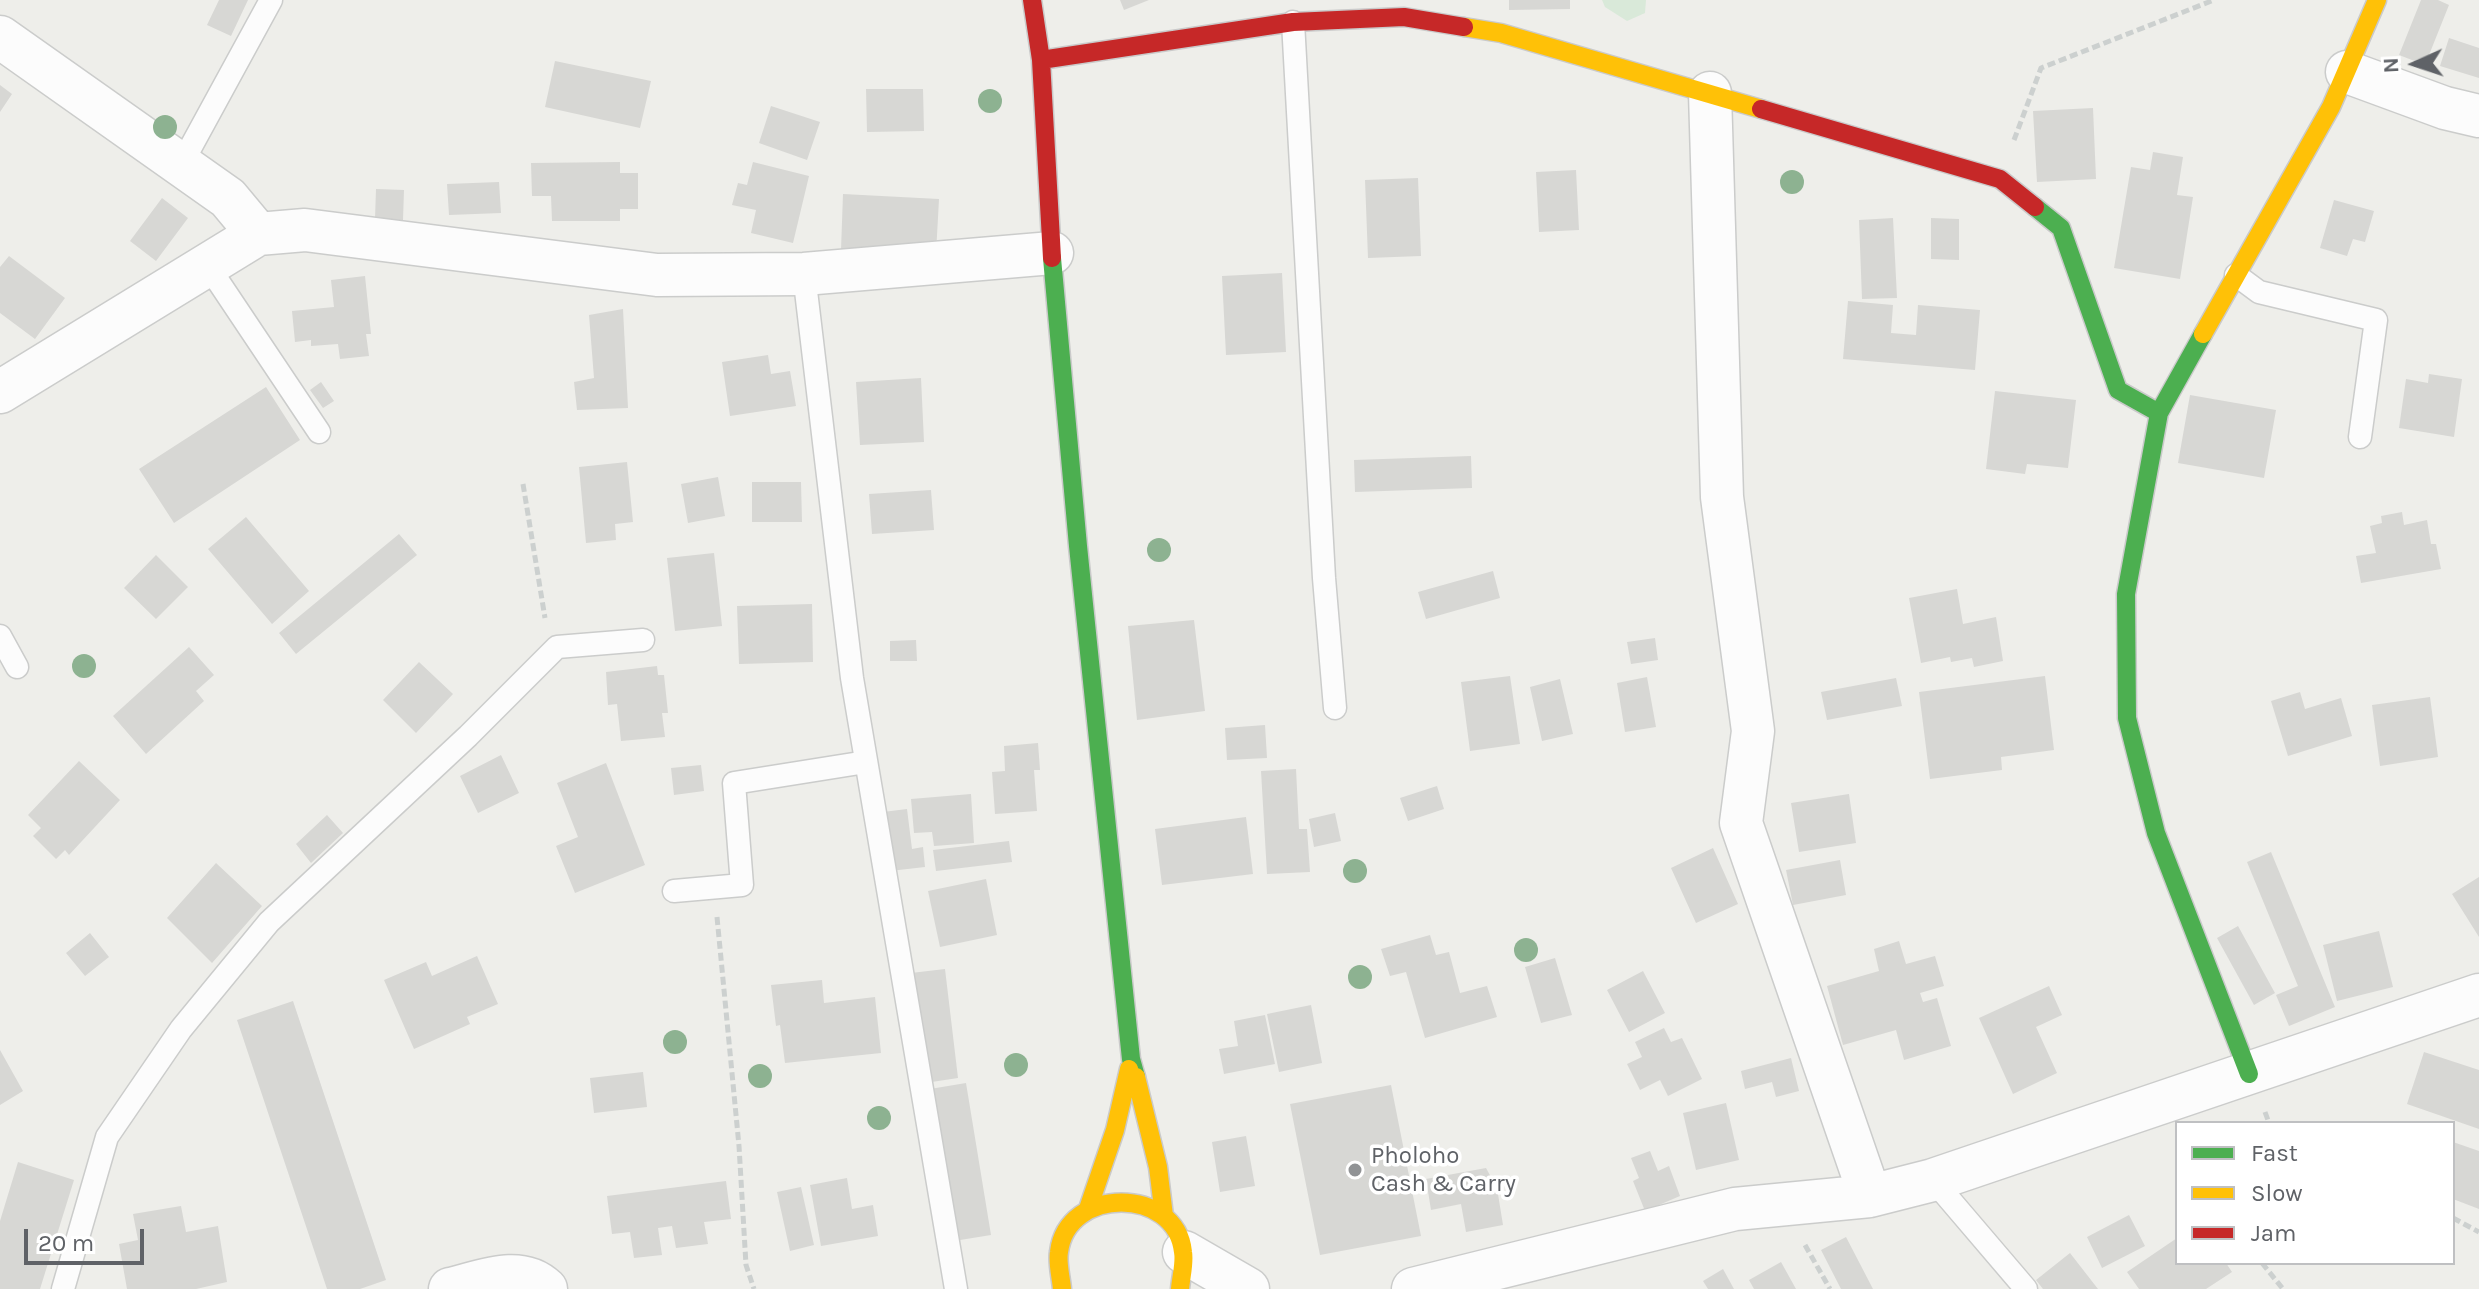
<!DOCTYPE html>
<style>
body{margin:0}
#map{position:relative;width:2479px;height:1289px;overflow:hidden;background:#eeeeea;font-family:Karla,sans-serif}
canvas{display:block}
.legend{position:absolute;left:2175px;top:1121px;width:280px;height:144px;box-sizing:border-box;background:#fff;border:2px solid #bfc0c2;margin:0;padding:10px 14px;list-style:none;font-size:24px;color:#5f6267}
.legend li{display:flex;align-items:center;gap:16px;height:40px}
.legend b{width:40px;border:2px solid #bfc0c2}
.north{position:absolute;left:2375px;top:24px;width:80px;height:80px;-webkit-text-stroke:6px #fff;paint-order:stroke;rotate:267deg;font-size:22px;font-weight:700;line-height:32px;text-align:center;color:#5f6267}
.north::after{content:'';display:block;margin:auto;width:28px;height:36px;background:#5f6267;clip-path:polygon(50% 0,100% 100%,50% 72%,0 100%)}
.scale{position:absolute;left:24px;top:1229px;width:120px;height:36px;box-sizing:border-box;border:4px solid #5f6267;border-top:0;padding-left:10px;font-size:24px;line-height:28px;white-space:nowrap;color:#5f6267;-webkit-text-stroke:6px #fff;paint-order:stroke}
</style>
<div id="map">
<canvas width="2479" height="1289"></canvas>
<ul class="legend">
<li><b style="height:10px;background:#4caf50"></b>Fast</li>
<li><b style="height:10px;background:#ffc107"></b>Slow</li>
<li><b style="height:10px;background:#c62828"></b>Jam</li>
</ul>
<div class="north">N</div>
<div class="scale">20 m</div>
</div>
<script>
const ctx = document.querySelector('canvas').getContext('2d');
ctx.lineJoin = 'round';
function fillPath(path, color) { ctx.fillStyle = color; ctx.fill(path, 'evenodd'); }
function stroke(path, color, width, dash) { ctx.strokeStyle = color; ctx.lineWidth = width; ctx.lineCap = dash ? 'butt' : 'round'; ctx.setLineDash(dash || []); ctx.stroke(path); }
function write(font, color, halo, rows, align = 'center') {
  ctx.font = font + ' Karla,sans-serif'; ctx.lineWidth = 7; ctx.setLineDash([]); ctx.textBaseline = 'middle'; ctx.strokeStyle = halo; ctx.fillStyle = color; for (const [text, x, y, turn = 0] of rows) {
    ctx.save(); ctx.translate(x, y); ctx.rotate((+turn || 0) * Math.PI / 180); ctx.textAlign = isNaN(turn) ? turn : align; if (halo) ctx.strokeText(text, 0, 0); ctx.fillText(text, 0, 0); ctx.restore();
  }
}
fillPath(new Path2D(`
 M1602,0H1646L1645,13L1627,21L1605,7Z`), '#d9e9d9');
fillPath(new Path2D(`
 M219,0H248L231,36L207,25Z
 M1120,0H1149L1124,10Z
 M1509,0H1570V9L1509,10Z
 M2421,0H2438L2449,5L2425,65L2399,55Z
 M2449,38L2479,48V78L2440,66Z
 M555,61L651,81L640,128L545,107Z
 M0,85L12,94L0,112Z
 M866,89H923L924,131L867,132Z
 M771,106L820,122L807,160L759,143Z
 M2093,108L2096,179L2037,182L2033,111Z
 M2153,152L2183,157L2177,195L2193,197L2180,279L2114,268L2131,167L2150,170Z
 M620,162V173H638V209H620V221H552L551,196H532L531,163Z
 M753,162L809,176L793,243L751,233L756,210L732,205L738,183L747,185Z
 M1576,170L1579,230L1539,232L1536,172Z
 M1418,178L1421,256L1368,258L1365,180Z
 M499,182L501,213L449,215L447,184Z
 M376,189L404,190L403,220L375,219Z
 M843,194L939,199L936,254L841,250Z
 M162,198L188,218L156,261L130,241Z
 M2334,200L2374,211L2365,242L2353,239L2347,256L2320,248Z
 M1893,218L1897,298L1862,299L1859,220Z
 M1931,218L1959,219V260L1931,259Z
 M9,256L65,298L35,339L0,313V267Z
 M1282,273L1286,352L1226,355L1222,276Z
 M365,276L371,334H366L369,356L340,359L338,344L311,346V340L295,342L292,311L334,307L331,280Z
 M1848,301L1893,305L1891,333L1916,335L1918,305L1980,310L1975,370L1843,359Z
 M623,309L628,408L577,410L574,382L594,378L589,315Z
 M768,355L771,374L790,371L796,406L730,416L722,362Z
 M2429,374L2462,379L2454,437L2399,428L2406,379L2428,383Z
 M921,378L924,442L860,445L856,382Z
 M321,382L334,401L323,408L310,390Z
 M266,387L300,440L174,523L139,469Z
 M1995,391L2076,400L2068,468L2027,464L2025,474L1986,469Z
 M2190,395L2276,410L2264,478L2178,463Z
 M1471,456L1472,488L1355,492L1354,460Z
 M627,462L633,522L615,524L616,540L586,543L579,467Z
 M718,477L725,516L688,523L681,484Z
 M752,482H801L802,522H752Z
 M931,490L934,530L872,534L869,494Z
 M2402,512L2404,525L2427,520L2431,544H2436L2441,569L2361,583L2356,556L2376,553L2370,526L2382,523L2381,516Z
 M246,517L309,591L272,624L208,549Z
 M399,534L417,555L296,654L279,633Z
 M714,553L722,626L675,631L667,558Z
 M156,555L188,587L156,619L124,588Z
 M1493,571L1500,598L1426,619L1418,592Z
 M1957,589L1963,624L1996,617L2003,661L1974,667L1972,658L1951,662L1950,657L1921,663L1909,598Z
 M812,604L813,662L739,664L737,606Z
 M1194,620L1205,711L1137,720L1128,626Z
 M1655,638L1658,660L1631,664L1627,642Z
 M916,640L917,661H890V641Z
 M189,647L214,675L196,691L204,701L146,754L113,716Z
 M419,662L453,694L416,733L383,700Z
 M657,666L658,675H664L668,713H662L665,737L621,741L617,704L608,705L606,672Z
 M1510,676L1520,744L1470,751L1461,682Z
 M2045,676L2054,750L2001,757L2002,770L1930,779L1919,692Z
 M1647,677L1656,727L1625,732L1617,683Z
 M1896,678L1902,706L1827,720L1821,692Z
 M1560,679L1573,734L1542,741L1530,687Z
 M2300,692L2305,709L2341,698L2352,736L2288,756L2271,701Z
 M2430,697L2438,757L2380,766L2372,705Z
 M1265,725L1267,758L1227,760L1225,728Z
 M1038,743L1040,770H1034L1037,811L995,814L992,772L1005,771L1004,746Z
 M501,755L519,793L478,813L460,776Z
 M79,761L120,800L69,855L65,850L56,859L33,836L41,828L28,815Z
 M606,763L645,865L575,893L556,846L578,837L557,783Z
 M701,765L704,791L674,795L671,768Z
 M1296,769L1299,829H1307L1310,872L1267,874L1261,771Z
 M1437,786L1444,809L1408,821L1400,798Z
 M971,794L974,843L934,846L932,832L914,833L911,799Z
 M1849,794L1856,843L1799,852L1791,803Z
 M907,809L912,849L923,847L925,867L890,871L883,812Z
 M1335,813L1341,841L1314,847L1309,819Z
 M327,815L343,833L311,863L296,844Z
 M1246,817L1253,874L1162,885L1155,829Z
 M1009,841L1012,862L936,871L933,850Z
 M1713,848L1738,904L1696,923L1671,868Z
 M2271,852L2335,1007L2289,1026L2276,995L2298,986L2247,862Z
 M1840,860L1846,895L1793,905L1786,870Z
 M216,863L262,906L212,963L167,918Z
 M2479,877V937L2452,894Z
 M986,879L997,935L940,947L928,891Z
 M2238,926L2275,993L2254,1005L2217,938Z
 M2379,931L2393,987L2337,1001L2323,945Z
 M90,933L109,957L85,976L66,953Z
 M1430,935L1436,955L1449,952L1460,993L1487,986L1497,1017L1425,1038L1406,972L1390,976L1381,949Z
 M1899,941L1906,964L1935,956L1944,986L1920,993L1923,1002L1937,998L1951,1046L1904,1060L1896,1030L1843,1045L1827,986L1879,971L1874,949Z
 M477,956L498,1004L467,1017L470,1024L414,1049L384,980L426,962L432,976Z
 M1555,958L1572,1015L1541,1023L1525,967Z
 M945,969L958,1078L925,1083L911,973Z
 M1643,971L1665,1013L1629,1032L1607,990Z
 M822,980L824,1003L875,997L881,1053L785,1063L780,1025L776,1026L771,985Z
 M2049,986L2062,1015L2036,1027L2057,1073L2013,1094L1979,1018Z
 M293,1001L386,1280L360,1289H327L237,1020Z
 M1311,1005L1322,1063L1279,1072L1267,1014Z
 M1265,1015L1275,1064L1224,1074L1219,1049L1238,1046L1234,1021Z
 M1664,1028L1671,1042L1682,1038L1702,1079L1668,1096L1660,1080L1640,1090L1627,1064L1642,1057L1635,1042Z
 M0,1050L23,1091L0,1105Z
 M2424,1052L2479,1070V1129L2407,1104Z
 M1791,1058L1799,1091L1776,1097L1772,1082L1745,1089L1741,1071Z
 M643,1072L647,1107L594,1113L590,1078Z
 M966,1083L991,1235L954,1241L930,1089Z
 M1391,1085L1421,1236L1320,1255L1290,1104Z
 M1726,1103L1739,1160L1696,1170L1683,1113Z
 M1246,1136L1255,1186L1220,1192L1212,1142Z
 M2453,1142L2479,1151V1209L2453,1199Z
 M1650,1151L1658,1171L1669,1166L1680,1196L1645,1211L1633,1181L1639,1178L1631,1158Z
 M18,1162L74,1180L40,1289H0V1221Z
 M1486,1168L1497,1188L1503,1225L1466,1232L1461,1204L1431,1210L1426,1179Z
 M847,1178L852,1209L873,1205L878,1236L821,1246L810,1185Z
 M726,1181L731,1219L704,1222L708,1244L676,1248L672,1226L658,1228L662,1255L634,1258L630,1232L612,1234L607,1196Z
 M801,1187L814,1245L790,1251L777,1192Z
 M181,1206L186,1232L218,1226L227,1282L196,1289H127L119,1244L138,1240L133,1214Z
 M2129,1215L2145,1246L2102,1268L2087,1237Z
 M1846,1237L1873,1289H1841L1821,1250Z
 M2177,1238V1263H2226L2232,1272L2206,1289H2139L2127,1272Z
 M2070,1253L2098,1289H2043L2036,1280Z
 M1781,1262L1796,1289H1754L1749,1280Z
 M1723,1269L1734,1289H1708L1703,1281Z`), '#d7d7d4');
const lane = new Path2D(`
 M1293,22L1324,578L1335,708
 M181,165L271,0
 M206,263L319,432
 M804,274L852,678L956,1289
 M2236,275L2259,292L2376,320L2360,437
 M0,636L17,667
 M674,891L742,885L734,783L866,762
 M1933,1180L2026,1289
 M63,1289L107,1137L181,1029L269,922L468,736L557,647L643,640`);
const street = new Path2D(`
 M0,37L228,198L258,234
 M2347,72L2445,108L2479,116
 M1710,93L1722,497L1753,731L1741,823L1870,1196
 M0,392L258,234L305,230L657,275L804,274L1052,253
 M1184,1252L1248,1289
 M450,1289C481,1282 520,1264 546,1289
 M1413,1289L1735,1209L1870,1196L1933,1180L2479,995`);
const fast = new Path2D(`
 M2035,207L2061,228L2118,390L2159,413
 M1052,258L1078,546L1131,1059L1136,1077
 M2203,334L2159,413L2126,594L2127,718L2156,833L2249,1074`);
const slow = new Path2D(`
 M1464,27L1501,33L1761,109
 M2203,334L2331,107L2377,0
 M1136,1077L1158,1167L1164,1216
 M1088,1209L1115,1130L1129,1069
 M1062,1289C1061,1277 1057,1263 1059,1252C1067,1186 1176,1186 1183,1252C1185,1263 1181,1277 1180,1289`);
const jam = new Path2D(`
 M1032,0L1041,60L1052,258
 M1041,60L1293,22L1404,17L1464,27
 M1761,109L2000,179L2035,207`);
stroke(lane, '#cbcccb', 25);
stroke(street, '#cbcccb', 45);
stroke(fast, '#cacaca', 21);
stroke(slow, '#cacaca', 21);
stroke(jam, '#cacaca', 21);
stroke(new Path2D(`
 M2014,140L2041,68L2214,0
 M523,484L545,618
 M717,917L739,1146L746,1265L754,1289
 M2265,1112L2269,1123
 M2453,1218L2479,1232
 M1805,1245L1830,1289
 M2262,1263L2283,1289`), '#ccd0cf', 5, [8, 4]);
stroke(lane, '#fcfcfc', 22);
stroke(street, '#fcfcfc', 42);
stroke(fast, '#4caf50', 18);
stroke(slow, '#ffc107', 18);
stroke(jam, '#c62828', 18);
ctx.fillStyle = '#8db291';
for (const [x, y] of [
 [990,101],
 [165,127],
 [1792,182],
 [1159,550],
 [84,666],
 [1355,871],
 [1526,950],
 [1360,977],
 [675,1042],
 [1016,1065],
 [760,1076],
 [879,1118]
]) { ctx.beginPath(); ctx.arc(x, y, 12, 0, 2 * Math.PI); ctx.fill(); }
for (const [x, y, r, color] of [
 [1355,1170,8,"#919395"]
]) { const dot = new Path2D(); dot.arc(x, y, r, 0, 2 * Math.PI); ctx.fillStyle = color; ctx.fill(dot); stroke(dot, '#fff', 3); }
write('24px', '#5f6267', '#fff', [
 ["Pholoho",1371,1156],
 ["Cash & Carry",1371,1184]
], 'left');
</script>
